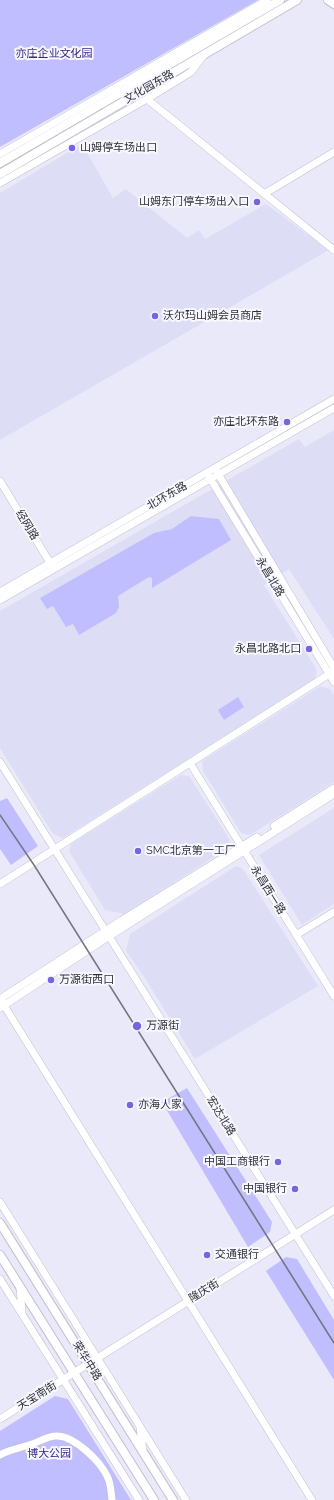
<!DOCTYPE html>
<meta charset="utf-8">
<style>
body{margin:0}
canvas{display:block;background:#e9e9fa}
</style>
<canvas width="334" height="1500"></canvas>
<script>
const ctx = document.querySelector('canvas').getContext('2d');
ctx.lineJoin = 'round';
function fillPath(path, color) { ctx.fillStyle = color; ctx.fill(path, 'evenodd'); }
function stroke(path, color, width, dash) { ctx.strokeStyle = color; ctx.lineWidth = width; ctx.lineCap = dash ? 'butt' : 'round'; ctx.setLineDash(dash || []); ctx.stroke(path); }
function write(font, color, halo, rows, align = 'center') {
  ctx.font = font + ' Raleway,"Noto Sans SC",sans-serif'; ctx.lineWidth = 4; ctx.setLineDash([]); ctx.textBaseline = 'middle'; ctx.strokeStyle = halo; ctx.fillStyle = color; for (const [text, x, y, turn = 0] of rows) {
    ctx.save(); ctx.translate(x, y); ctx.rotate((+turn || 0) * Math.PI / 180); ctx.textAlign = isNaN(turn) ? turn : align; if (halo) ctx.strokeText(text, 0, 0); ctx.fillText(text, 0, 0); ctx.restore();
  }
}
fillPath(new Path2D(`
 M82,144L113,198L126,189L187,238L199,230L205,239L266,204L329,250L0,440V193Z
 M334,430V639L289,569L264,585L317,670L315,679L63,838L53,834L0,748V611L299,439L305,447Z
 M321,686L330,689L334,695V782L250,835L241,833L203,771L202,761Z
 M181,775L189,776L230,840L228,848L124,914L105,910L69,851L71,844Z
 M334,808V904L302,925L259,855Z
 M236,866L243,869L318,986L195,1059L141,972L126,951L130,934Z`), '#dddef6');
fillPath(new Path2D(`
 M0,0H258L0,147Z
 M191,516L219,519L231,540L152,588V578L149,577L118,596L119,607L116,613L79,635L73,624L66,627L53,606L47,609L40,598L154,533L172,529Z
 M238,697L244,707L224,720L218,710Z
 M7,798L38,846L11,865L0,849V801Z
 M187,1088L272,1222L270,1232L248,1247L162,1102Z
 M286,1257L297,1259L334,1320V1380L266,1271Z
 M55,1396L68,1399L131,1500H0V1431Z`), '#c0befe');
const minor = new Path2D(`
 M147,99L334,250
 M0,154L267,0
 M0,183L147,99L191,72L204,55
 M264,194L334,152
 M217,472L334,668
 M208,475L334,682
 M0,481L52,566
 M0,592L334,399
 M0,600L334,408
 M0,762L334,1296
 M190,763L334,996
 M274,826L334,788
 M0,884L334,671
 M296,935L334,912
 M0,999L312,1500
 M0,999L122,920L257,837
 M0,1008L108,937L334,794
 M0,1202L186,1500
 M0,1279L139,1500
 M20,1287L22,1312
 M0,1419L334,1210
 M140,1427L143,1451
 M0,1455C10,1449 21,1448 32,1444C41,1441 49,1435 58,1436C75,1437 100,1461 107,1476C111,1483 111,1492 112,1500`);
const major = new Path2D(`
 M328,0L334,4
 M0,163L280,0
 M0,174L297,0
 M0,1223L173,1500
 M0,1255L154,1500`);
stroke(minor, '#c0c0d1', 8);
stroke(major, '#c0c0d1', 10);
stroke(minor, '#fff', 7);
stroke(major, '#fff', 8);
stroke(new Path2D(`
 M0,815L34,865L334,1343`), '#75757f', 1.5);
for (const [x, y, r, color] of [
 [72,148,4,"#7565e0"],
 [257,202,4,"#7565e0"],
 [155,316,4,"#7565e0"],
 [287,422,4,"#7565e0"],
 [309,649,4,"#7565e0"],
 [138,851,4,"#7565e0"],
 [51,980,4,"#7565e0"],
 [137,1026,5,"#7565e0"],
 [130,1105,4,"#7565e0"],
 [278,1162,4,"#7565e0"],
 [295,1189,4,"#7565e0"],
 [207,1255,4,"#7565e0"]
]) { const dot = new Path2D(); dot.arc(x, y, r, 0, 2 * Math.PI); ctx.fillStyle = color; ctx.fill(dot); stroke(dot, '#f7f8ff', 1.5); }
write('11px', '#3a2884', '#f7f8ff', [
 ["亦庄企业文化园",54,54],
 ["博大公园",49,1454]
]);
write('11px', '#303036', '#f7f8ff', [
 ["文化园东路",149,87,-30],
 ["北环东路",167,496,-30],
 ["经网路",27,525,58],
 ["永昌北路",270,577,59],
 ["永昌西一路",268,890,58],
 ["宏达北路",221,1116,58],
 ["隆庆街",204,1291,-32],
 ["荣华中路",87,1361,58],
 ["天宝南街",37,1396,-32]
]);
write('11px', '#303036', '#f7f8ff', [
 ["山姆停车场出口",80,148],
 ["山姆东门停车场出入口",249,202,"right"],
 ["沃尔玛山姆会员商店",163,316],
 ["亦庄北环东路",279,422,"right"],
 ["永昌北路北口",301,649,"right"],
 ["SMC北京第一工厂",146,851],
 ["万源街西口",59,980],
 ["万源街",146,1026],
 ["亦海人家",138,1105],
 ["中国工商银行",270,1162,"right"],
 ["中国银行",287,1189,"right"],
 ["交通银行",215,1255]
], 'left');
</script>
